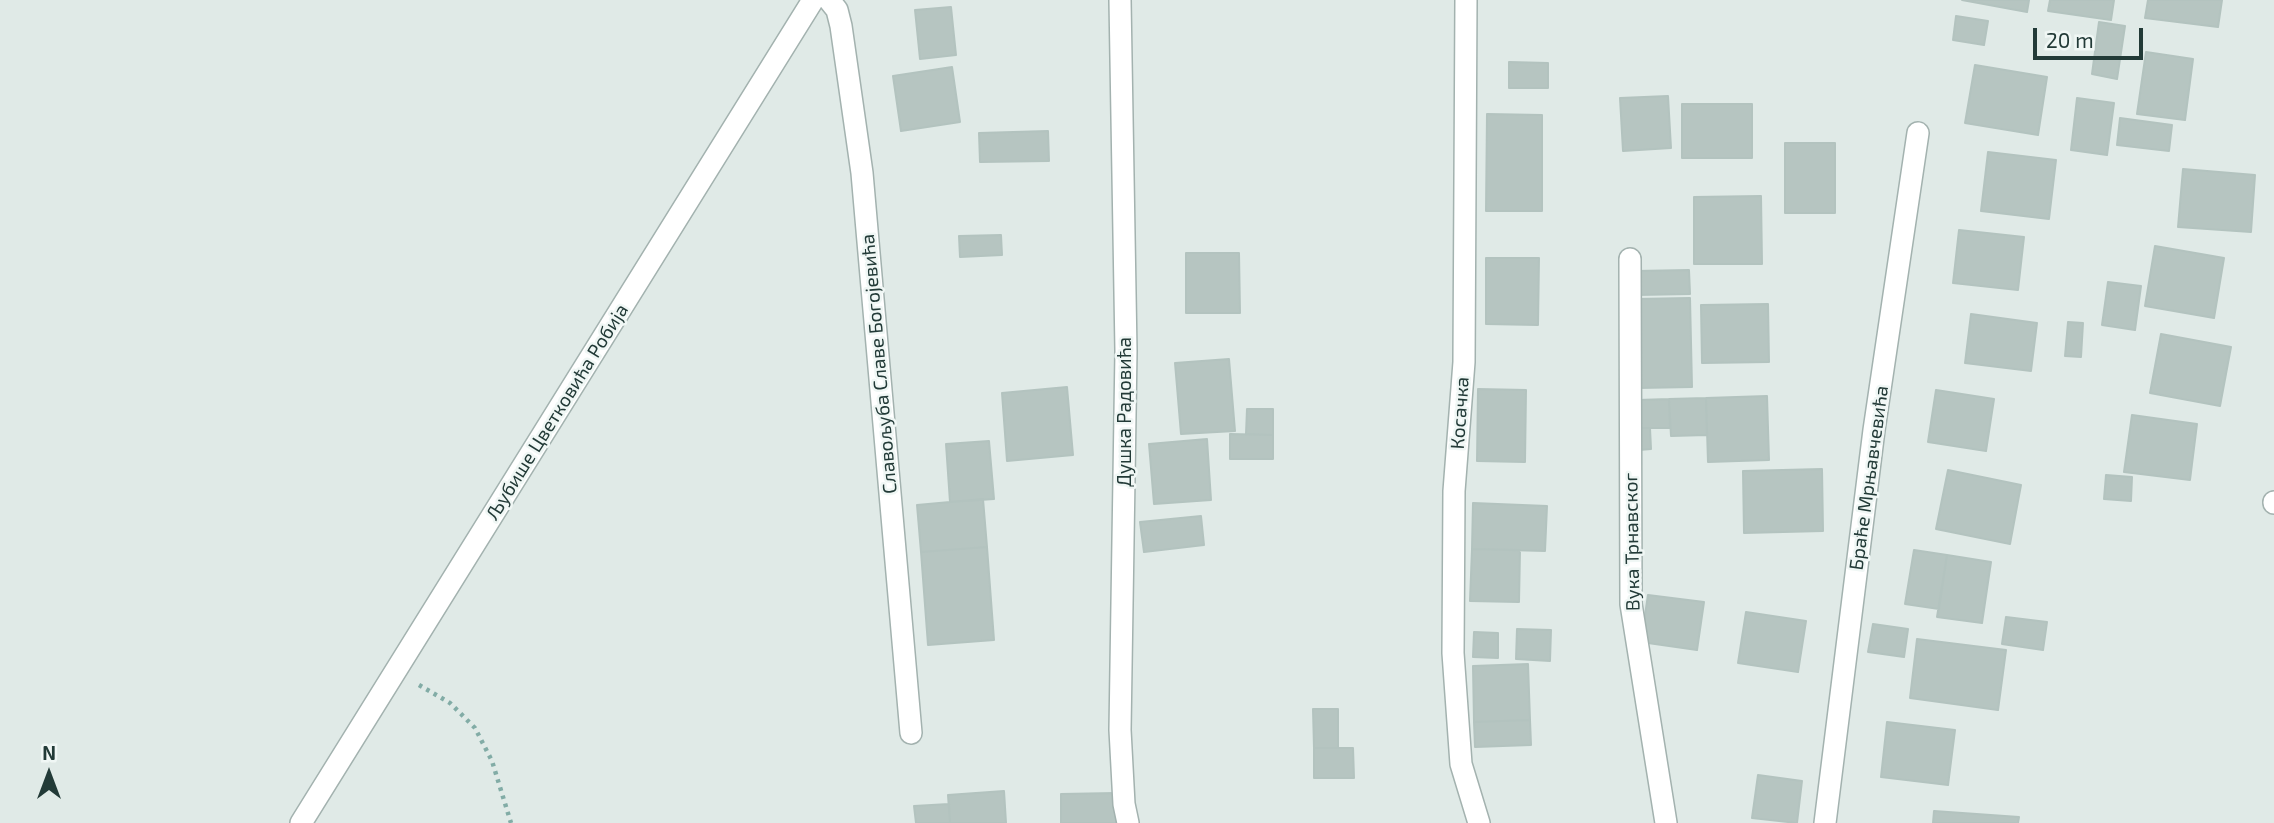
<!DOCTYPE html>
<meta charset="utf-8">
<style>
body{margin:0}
#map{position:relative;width:2274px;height:823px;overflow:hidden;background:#e0eae7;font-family:"Exo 2",sans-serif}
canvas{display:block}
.north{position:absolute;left:14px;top:739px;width:70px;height:70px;-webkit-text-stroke:5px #f0f7f5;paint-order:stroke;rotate:0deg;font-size:19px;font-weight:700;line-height:28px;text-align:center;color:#223a37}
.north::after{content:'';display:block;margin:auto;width:24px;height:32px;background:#223a37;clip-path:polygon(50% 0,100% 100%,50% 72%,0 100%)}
.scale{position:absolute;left:2033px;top:28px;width:110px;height:32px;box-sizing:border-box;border:4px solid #223a37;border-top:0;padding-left:9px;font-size:21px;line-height:24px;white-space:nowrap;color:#223a37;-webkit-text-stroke:5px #f0f7f5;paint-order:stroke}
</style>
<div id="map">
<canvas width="2274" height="823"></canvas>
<div class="north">N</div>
<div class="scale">20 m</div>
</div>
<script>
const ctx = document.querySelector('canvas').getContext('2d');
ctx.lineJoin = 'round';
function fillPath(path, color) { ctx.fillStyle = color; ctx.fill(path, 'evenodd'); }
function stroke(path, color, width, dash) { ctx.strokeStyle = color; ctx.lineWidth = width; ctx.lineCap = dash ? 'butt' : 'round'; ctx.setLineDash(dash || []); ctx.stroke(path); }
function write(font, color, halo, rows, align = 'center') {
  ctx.font = font + ' "Exo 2",sans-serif'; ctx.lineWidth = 5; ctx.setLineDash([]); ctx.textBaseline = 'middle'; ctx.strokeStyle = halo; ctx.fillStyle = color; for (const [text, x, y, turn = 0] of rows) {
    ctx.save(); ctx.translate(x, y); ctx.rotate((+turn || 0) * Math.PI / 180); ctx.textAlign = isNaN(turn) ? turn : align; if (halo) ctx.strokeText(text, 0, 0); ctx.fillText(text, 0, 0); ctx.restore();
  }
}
const building = new Path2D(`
 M1962,0H2029L2027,12Z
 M2050,0H2114L2111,20L2048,11Z
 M2148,0H2222L2218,27L2145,18Z
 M951,7L956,55L920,59L915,10Z
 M1956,16L1988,21L1984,45L1953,40Z
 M2099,22L2125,26L2117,79L2092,74Z
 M2146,52L2193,59L2185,120L2137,114Z
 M1509,62L1548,63V88H1509Z
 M1975,65L2047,77L2038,135L1965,123Z
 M952,67L960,122L901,131L893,76Z
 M1668,96L1671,148L1623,151L1620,98Z
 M2077,98L2114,103L2107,155L2071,150Z
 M1682,104H1752V158H1682Z
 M1487,114L1542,115V211H1486Z
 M2120,118L2172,125L2169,151L2117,145Z
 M1048,131L1049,161L980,162L979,133Z
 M1785,143H1835V213H1785Z
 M1988,152L2056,160L2049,219L1981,211Z
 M2183,169L2255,175L2251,232L2178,227Z
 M1761,196L1762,264H1694V197Z
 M1959,230L2024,237L2018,290L1953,283Z
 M1001,235L1002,255L960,257L959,236Z
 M2155,246L2224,258L2214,318L2145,306Z
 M1186,253H1239L1240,313H1186Z
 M1486,258H1539L1538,325L1486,324Z
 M1689,270L1690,294L1637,295L1636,271Z
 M2108,282L2141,286L2135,330L2102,325Z
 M1690,298L1692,387L1638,388L1636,299Z
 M1768,304L1769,362L1702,363L1701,305Z
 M1971,314L2037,323L2031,371L1965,363Z
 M2068,322L2083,323L2081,357L2065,356Z
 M2161,334L2231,347L2220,406L2150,393Z
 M1229,359L1235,431L1181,434L1175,363Z
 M1067,387L1073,455L1007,461L1002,393Z
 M1478,389L1526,390L1525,462L1477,461Z
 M1936,390L1994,399L1986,451L1928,442Z
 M1767,396L1769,460L1708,462L1706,398Z
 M1706,398L1707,435L1671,436L1669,399Z
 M1669,399L1670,428H1639L1638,400Z
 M1247,409H1273V435L1246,434Z
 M2132,415L2197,424L2190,480L2124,472Z
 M1639,428H1650L1651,449L1639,450Z
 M1230,434L1273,435V459H1230Z
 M1207,439L1211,500L1154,504L1149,444Z
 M989,441L994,499L950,502L946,444Z
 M1822,469L1823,531L1744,533L1743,471Z
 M1948,470L2021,485L2010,544L1936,529Z
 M2106,475L2132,477L2131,501L2104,499Z
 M983,499L987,547L921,552L917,505Z
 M1473,503L1547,506L1545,551L1472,549Z
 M1201,516L1204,545L1144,552L1140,522Z
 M987,547L994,640L928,645L921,552Z
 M1472,549L1520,550L1519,602L1470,601Z
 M1914,550L1947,555L1939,609L1905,604Z
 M1947,555L1991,562L1982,623L1937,617Z
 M1648,595L1704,602L1697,650L1641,642Z
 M1746,612L1806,621L1798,672L1738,663Z
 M2006,617L2047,622L2043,650L2002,644Z
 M1873,624L1908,629L1904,657L1868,652Z
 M1517,629L1551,630L1550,661L1516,659Z
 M1474,632L1498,633V658L1473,657Z
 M1917,639L2006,650L1998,710L1910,698Z
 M1528,664L1530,720L1474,722L1473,666Z
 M1313,709H1338V748H1314Z
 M1530,720L1531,745L1475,747L1474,722Z
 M1887,722L1955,730L1948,785L1881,777Z
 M1314,748H1353L1354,778H1314Z
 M1758,775L1802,781L1797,823L1752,818Z
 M1004,791L1006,823H950L948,795Z
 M1116,793L1117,823H1061V794Z
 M949,804L950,823H916L914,806Z
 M1934,811L2019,817L2018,823H1933Z`);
fillPath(building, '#b6c5c1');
stroke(building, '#b3c3bf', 2);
const minor = new Path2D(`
 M829,0L837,10L841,26L862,173L911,733
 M1120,0L1126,351L1120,730L1124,804L1128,823
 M1466,0L1464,362L1454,491L1453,653L1461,764L1479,823
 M1630,259L1631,604L1666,823
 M2274,503V502
 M301,823L813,0
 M1825,823L1874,430L1918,133`);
stroke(minor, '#a3b2af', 24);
stroke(new Path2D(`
 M419,685L450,703L475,728L492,761L511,823`), '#82aca6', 4.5, [3.5, 5]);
stroke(minor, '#fff', 21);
write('19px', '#223a37', '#f0f7f5', [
 ["Славољуба Славе Богојевића",879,364,-95],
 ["Љубише Цветковића Робија",557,412,-58],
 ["Душка Радовића",1125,412,-90],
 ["Косачка",1460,413,-86],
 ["Браће Мрњавчевића",1869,478,-82],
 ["Вука Трнавског",1632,542,-91]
]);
</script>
